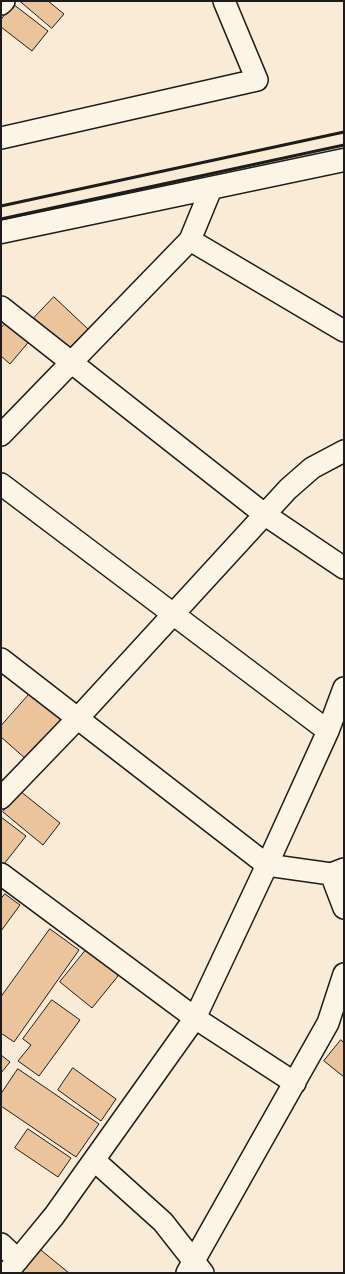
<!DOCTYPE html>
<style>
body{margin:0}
#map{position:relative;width:345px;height:1274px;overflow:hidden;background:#f9ebd6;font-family:Pangolin,sans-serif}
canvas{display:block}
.frame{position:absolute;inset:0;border:2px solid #1c1c1c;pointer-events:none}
</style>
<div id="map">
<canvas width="345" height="1274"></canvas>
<div class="frame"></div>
</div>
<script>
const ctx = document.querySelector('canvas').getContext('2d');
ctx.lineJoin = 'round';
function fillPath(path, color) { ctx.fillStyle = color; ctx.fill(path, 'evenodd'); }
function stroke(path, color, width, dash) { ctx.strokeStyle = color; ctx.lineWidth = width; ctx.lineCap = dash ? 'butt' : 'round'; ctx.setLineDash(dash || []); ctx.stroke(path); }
const building = new Path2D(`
 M20,1H48L64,14L52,28Z
 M13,4L48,31L32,51L1,27V20Z
 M54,297L88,329L68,350L34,318Z
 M10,319L32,338L10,364L1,356V328Z
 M33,690L64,717L27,760L1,737V726Z
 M20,791L60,823L43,845L3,812Z
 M1,817L26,836L4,864L1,862Z
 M5,894L20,905L1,931V899Z
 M50,929L79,950L14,1042L1,1033V997Z
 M90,945L107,959L118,976L92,1008L60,982Z
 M52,1000L80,1020L39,1076L18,1061L31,1045L23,1039Z
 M341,1040L344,1043V1077L324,1061Z
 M1,1055L10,1062L1,1073Z
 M73,1068L116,1099L101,1121L58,1090Z
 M18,1069L99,1124L76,1157L1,1106V1094Z
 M28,1129L71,1158L58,1177L15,1148Z
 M36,1246L69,1273H15Z`);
fillPath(building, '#ecc49c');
stroke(building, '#1c1c1c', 1);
const minor = new Path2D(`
 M1,4L4,1
 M1,138L257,80L224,1
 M190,240L344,331
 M1,307L264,514L344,568
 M1,435L190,240L211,189
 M1,484L328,731
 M1,659L267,865L331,874L344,869
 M1,798L78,718L288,489L312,468L344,451
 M1,874L195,1018L295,1083
 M331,874L344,908
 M94,1160L163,1222L203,1273
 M1,1244L18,1260
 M7,1273L54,1216L195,1018L267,865L328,731L344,688
 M187,1273L328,1023L344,974`);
const tertiary = new Path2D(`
 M1,232L344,160`);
stroke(minor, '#1c1c1c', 24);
stroke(tertiary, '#1c1c1c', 25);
stroke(minor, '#fcf5e5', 21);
stroke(tertiary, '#fcf5e5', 22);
stroke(new Path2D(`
 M1,206L344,132
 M1,219L344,145`), '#1c1c1c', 3);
</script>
